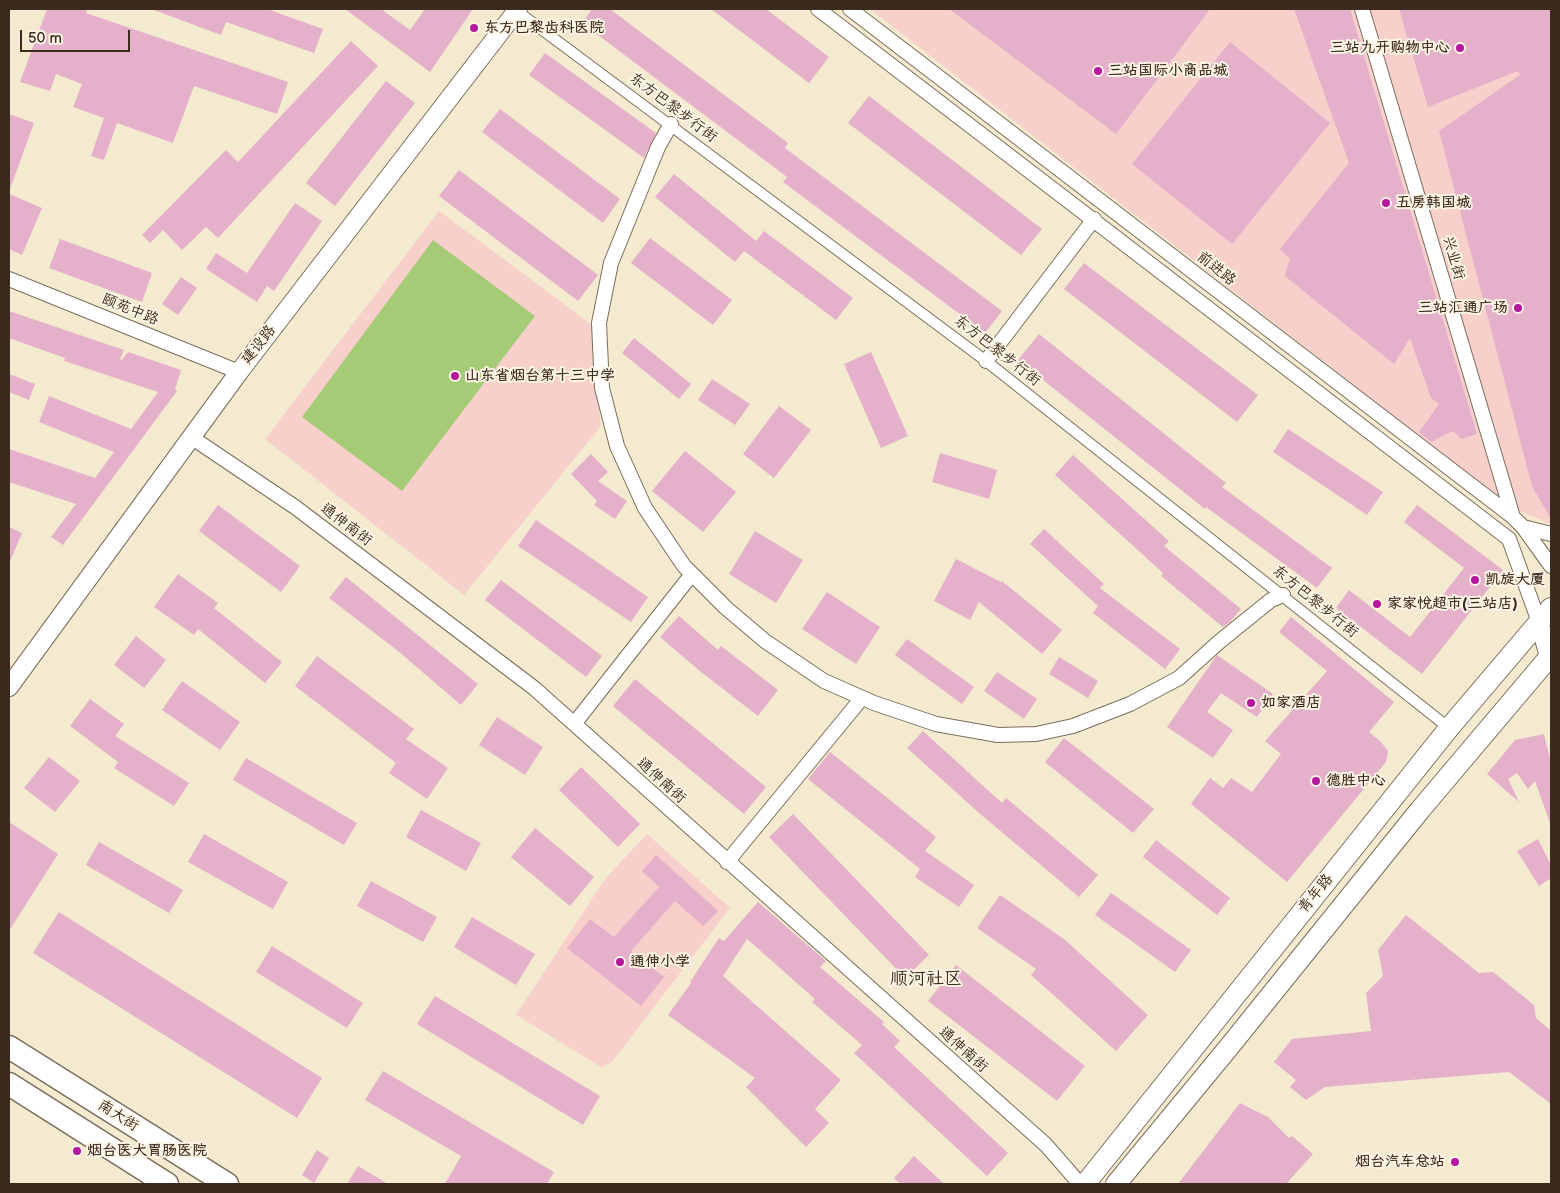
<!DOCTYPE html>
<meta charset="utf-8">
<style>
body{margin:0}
#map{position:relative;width:1560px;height:1193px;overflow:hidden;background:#f3ead0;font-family:"Balsamiq Sans",sans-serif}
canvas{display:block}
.frame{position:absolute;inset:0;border:10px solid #3b2a1e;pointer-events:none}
.scale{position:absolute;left:20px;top:30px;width:110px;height:22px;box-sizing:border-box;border:2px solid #3b2a1e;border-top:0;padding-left:6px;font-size:15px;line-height:18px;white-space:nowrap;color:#3b2a1e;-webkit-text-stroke:4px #fcf5e5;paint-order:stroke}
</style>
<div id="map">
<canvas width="1560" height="1193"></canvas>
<div class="frame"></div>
<div class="scale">50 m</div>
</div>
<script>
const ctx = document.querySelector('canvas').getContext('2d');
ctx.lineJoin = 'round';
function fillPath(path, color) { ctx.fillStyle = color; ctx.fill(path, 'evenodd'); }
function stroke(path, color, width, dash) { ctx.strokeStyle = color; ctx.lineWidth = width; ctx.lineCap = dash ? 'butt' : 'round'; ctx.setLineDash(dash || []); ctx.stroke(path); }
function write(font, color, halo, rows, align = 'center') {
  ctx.font = font + ' "Balsamiq Sans","LXGW WenKai TC",sans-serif'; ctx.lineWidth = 4; ctx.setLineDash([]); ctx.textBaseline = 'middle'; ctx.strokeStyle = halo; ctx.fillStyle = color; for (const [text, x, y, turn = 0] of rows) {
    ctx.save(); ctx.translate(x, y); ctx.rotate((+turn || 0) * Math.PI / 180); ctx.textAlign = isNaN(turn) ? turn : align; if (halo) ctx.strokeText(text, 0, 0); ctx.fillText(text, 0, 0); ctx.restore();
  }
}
fillPath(new Path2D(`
 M870,9H1551V524L1519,511L1489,490Z
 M439,211L592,325L601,426L464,595L265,439Z
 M647,834L730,908L612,1062L601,1067L516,1015L605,879Z`), '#f7d0cb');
fillPath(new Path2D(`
 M433,240L535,316L402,491L302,417Z`), '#a6cb76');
fillPath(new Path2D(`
 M47,9H87L86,13L288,82L277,114L194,86L173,143L117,123L104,160L91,156L104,118L73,107L82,84L56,74L50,91L20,82Z
 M155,9H267L323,29L314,53L226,22L221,35L154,10Z
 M345,9H381L410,30L425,9H473L430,72Z
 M592,9H610L788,143L785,148L1002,311L985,333L783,182L787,177L582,23Z
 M711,9H766L829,57L809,83Z
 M949,9H1210L1116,134Z
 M1294,9H1350L1477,434L1461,439L1453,431L1431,442L1419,432L1439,404L1431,398L1410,338L1394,364L1285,276L1290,259L1280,249L1349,163Z
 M1399,9H1551V519L1532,486L1439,131L1520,75L1518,71L1428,107Z
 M351,41L378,66L218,238L206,227L182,250L163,230L150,243L142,235L226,150L238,162Z
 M1230,42L1330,123L1232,244L1132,164Z
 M545,53L656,133L644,158L529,75Z
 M386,81L415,103L335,206L306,183Z
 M869,96L1042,229L1021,255L848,123Z
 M500,109L620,199L603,223L482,132Z
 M9,114L34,123L10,189H9Z
 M459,170L598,275L578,301L439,196Z
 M674,174L756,241L764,231L853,298L836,320L744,251L735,262L655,197Z
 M9,194L42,208L22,255L9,249Z
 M295,203L322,221L274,291L267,286L257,302L206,269L216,253L247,273Z
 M650,238L732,300L713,325L631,263Z
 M60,239L152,273L142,302L49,268Z
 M1084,263L1258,395L1237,422L1064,289Z
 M181,277L197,288L178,315L162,304Z
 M9,311L124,350L120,359L122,360L128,352L181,370L175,389L177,391L63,545L51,537L76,504L9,482V449L95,478L114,452L39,422L49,396L131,429L158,392L64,361L65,358L9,338Z
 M1039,334L1226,483L1222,487L1332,568L1317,588L1206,507L1205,509L1018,360Z
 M634,338L691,384L679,399L622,353Z
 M871,352L908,436L881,448L844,364Z
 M9,374L35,384L29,400L9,392Z
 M712,379L750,404L735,425L698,400Z
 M779,406L811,430L774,478L743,454Z
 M1288,429L1383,492L1367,515L1273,452Z
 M685,451L736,492L703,532L652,491Z
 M940,453L997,470L989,499L932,482Z
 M591,454L608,472L598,481L627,501L615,519L594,505L597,501L571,474Z
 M1073,455L1169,541L1164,546L1241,609L1230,622L1223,627L1161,576L1163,573L1055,475Z
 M218,505L300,566L281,592L199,531Z
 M1417,505L1503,570L1422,674L1336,608L1349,590L1410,637L1464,568L1404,522Z
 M536,520L648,597L631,622L518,546Z
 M9,527L22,533L9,564Z
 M1044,529L1104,584L1100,588L1180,649L1165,669L1093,613L1098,606L1030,544Z
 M755,531L803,560L776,603L729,574Z
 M956,559L1001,582L1002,581L1062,630L1042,654L979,602L970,620L934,601Z
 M178,574L218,603L214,608L282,662L265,683L198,629L194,635L154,607Z
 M346,577L478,684L461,705L398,651L329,598Z
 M501,580L602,656L586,677L485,600Z
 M827,592L880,627L856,664L802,629Z
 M679,616L718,650L721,646L778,690L758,716L701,672L660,637Z
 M1291,617L1394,702L1369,732L1381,742L1388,751L1386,762L1287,882L1191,804L1210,778L1223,788L1231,778L1252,792L1281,754L1265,741L1327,671L1279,632Z
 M136,636L166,660L144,688L114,665Z
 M907,639L974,687L962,704L895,655Z
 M1217,655L1273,694L1257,717L1221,693L1207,712L1233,730L1213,758L1167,727Z
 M317,656L414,729L406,739L448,768L427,799L389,773L396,763L295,686Z
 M1059,657L1098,681L1088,698L1049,674Z
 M997,672L1037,699L1024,719L984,691Z
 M635,679L766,787L744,814L613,706Z
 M182,681L240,722L220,750L162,710Z
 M90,699L124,724L115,736L189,783L174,806L114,768L118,762L70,726Z
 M497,717L543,747L525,775L479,745Z
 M923,731L1002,803L1006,798L1098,875L1079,897L979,813L907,748Z
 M1544,734L1551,763V823H1550L1535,781L1528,789L1517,773L1508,779L1519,802L1487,774L1515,740Z
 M1064,738L1154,809L1133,833L1045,762Z
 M830,752L936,837L925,851L974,885L959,907L915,877L920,869L808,779Z
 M49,757L80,781L55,812L24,788Z
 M246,758L357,823L344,845L233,780Z
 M581,767L640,824L618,847L559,790Z
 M421,810L481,843L466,871L406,837Z
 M793,814L929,955L905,978L769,837Z
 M9,822L58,854L9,931Z
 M535,828L594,877L570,906L511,857Z
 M204,834L288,882L273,909L188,862Z
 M1538,839L1551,865V878L1539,886L1517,851Z
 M1156,840L1230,898L1217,915L1143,857Z
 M99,842L183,890L169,913L86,865Z
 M656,855L718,911L703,926L675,901L631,951L664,977L641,1006L567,948L590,919L614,937L659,887L642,871Z
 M371,881L437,917L423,942L357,906Z
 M1111,893L1191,950L1175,972L1095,915Z
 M1000,895L1064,939L1148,1015L1116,1051L1031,975L1036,969L977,928Z
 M758,902L826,961L820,967L884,1022L882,1024L900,1041L894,1047L1008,1153L987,1176L854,1053L862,1045L812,1002L815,999L747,939L723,976L841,1080L815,1109L829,1123L806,1147L746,1087L755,1078L668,1015L691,983L690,982L719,938L724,941Z
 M59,912L322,1078L297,1118L33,953Z
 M1406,915L1479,973L1493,972L1534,1005L1536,1018L1551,1031V1104L1509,1072L1325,1087L1306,1100L1290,1087L1296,1080L1274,1062L1292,1039L1371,1031L1366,993L1383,976L1378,950Z
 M472,917L535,954L516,985L454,947Z
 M272,946L363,1003L347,1028L256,972Z
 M956,965L1085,1066L1057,1101L928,1001Z
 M435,996L600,1096L583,1125L417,1024Z
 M383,1071L554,1172L547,1184H445L461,1156L365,1100Z
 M1240,1103L1268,1117L1289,1138L1292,1136L1313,1154L1286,1184H1178Z
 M317,1150L329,1158L314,1183L302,1175Z
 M914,1156L944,1184H900L894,1178Z
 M358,1166L388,1184H347Z`), '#e5b0ca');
const pedestrian = new Path2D(`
 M517,11L986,361L1449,728`);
const minor = new Path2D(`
 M818,9L1509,539L1539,622
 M850,9L1513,517L1523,527L1551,566
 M1362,9L1513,517
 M671,124L658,147L611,263L599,323L602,388L617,446L645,508L684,566L726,608L765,641L824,681L874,703L936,724L998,735L1036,734L1073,726L1130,704L1179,678L1219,642L1271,600L1283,595
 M9,279L239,372
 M986,361L1094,219
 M191,437L295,507L534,688L1046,1145L1080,1184
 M1523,527L1551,534
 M574,724L692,574
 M727,862L862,698`);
const tertiary = new Path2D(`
 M1539,622L1551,663
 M9,687L239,372L518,9`);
const secondary = new Path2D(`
 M1085,1184L1449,728L1551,608
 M1116,1184L1229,1047L1420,810L1551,655`);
const primary = new Path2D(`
 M9,1047L227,1184
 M9,1084L167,1184`);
stroke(pedestrian, '#7b6d5c', 12);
stroke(minor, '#7b6d5c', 16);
stroke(tertiary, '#7b6d5c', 20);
stroke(secondary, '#7b6d5c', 22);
stroke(primary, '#7b6d5c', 25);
stroke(pedestrian, '#fff', 10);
stroke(minor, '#fff', 14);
stroke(tertiary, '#fff', 18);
stroke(secondary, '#fff', 20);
stroke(primary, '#fff', 22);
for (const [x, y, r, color] of [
 [474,28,5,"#b5179e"],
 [1460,48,5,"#b5179e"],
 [1098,71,5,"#b5179e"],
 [1386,203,5,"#b5179e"],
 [1518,308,5,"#b5179e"],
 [455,376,5,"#b5179e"],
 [1475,580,5,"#b5179e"],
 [1377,604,5,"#b5179e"],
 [1251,703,5,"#b5179e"],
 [1316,781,5,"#b5179e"],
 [620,962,5,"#b5179e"],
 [77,1151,5,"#b5179e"],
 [1455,1162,5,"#b5179e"]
]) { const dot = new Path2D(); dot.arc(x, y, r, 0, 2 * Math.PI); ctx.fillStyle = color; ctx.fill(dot); stroke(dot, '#fcf5e5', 2); }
write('bold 15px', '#3b2a1e', '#fcf5e5', [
 ["东方巴黎齿科医院",484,28],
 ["三站九开购物中心",1450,48,"right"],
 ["三站国际小商品城",1108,71],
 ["五房韩国城",1396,203],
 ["三站汇通广场",1508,308,"right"],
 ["山东省烟台第十三中学",465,376],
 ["凯旋大厦",1485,580],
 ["家家悦超市(三站店)",1387,604],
 ["如家酒店",1261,703],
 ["德胜中心",1326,781],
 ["通伸小学",630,962],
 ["烟台医大胃肠医院",87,1151],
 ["烟台汽车总站",1445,1162,"right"]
], 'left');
write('15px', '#3b2a1e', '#fcf5e5', [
 ["东方巴黎步行街",673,108,37],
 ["兴业街",1453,258,74],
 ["前进路",1216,269,38],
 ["颐苑中路",130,310,22],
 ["建设路",259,345,-52],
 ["东方巴黎步行街",997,351,38],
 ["通伸南街",346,525,37],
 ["东方巴黎步行街",1315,602,39],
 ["通伸南街",661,781,42],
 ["青年路",1316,894,-51],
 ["通伸南街",963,1050,42],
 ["南大街",118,1116,32]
]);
write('18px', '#3b2a1e', '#fcf5e5', [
 ["顺河社区",926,979]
]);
</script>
